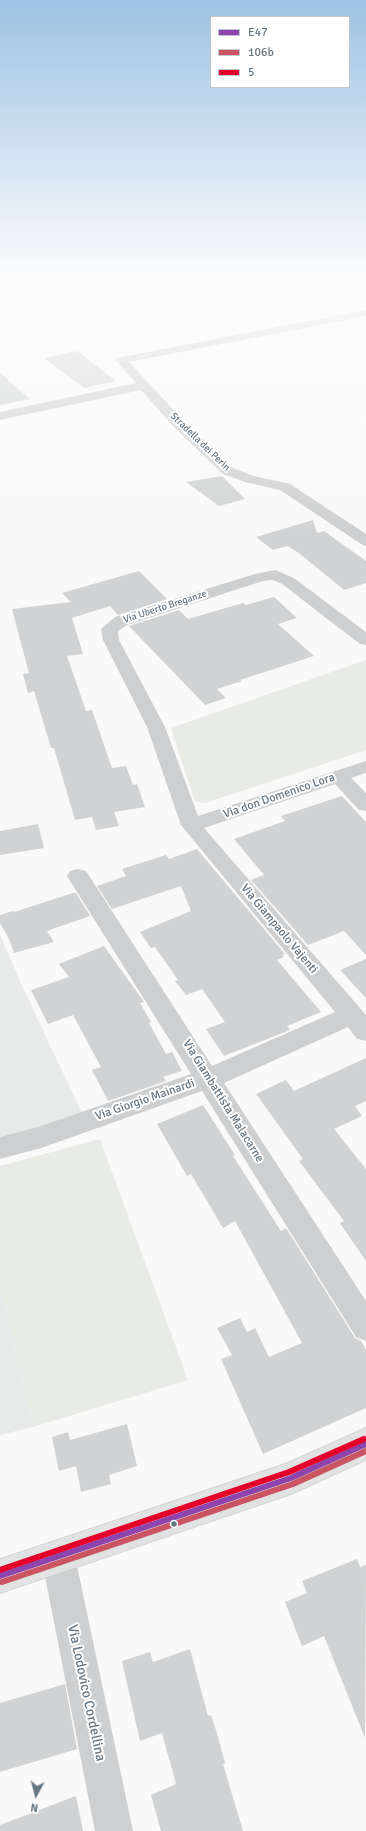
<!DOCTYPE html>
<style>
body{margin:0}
#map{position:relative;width:366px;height:1831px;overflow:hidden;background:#f9f9f9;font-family:Signika,sans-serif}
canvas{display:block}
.legend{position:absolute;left:210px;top:16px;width:140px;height:72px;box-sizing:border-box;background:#fff;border:1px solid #c1c8cd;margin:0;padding:5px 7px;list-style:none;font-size:12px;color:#657683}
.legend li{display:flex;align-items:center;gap:8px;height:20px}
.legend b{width:20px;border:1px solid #c1c8cd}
.north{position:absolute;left:16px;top:1775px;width:40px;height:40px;-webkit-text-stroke:3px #fff;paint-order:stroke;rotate:187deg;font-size:11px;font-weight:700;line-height:16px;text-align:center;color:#657683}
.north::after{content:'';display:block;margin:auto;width:14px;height:18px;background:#657683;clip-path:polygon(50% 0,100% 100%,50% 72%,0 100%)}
</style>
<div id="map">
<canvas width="366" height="1831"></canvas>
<ul class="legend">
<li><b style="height:5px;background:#8e44ad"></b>E47</li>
<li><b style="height:5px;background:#ca5462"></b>106b</li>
<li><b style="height:5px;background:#e4002b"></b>5</li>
</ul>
<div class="north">N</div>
</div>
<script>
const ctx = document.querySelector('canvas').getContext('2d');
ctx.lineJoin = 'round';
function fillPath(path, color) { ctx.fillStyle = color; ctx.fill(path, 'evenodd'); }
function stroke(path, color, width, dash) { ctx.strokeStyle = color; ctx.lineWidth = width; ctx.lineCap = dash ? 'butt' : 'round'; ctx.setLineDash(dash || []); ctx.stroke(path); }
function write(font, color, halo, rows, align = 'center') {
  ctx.font = font + ' Signika,sans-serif'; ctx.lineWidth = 4; ctx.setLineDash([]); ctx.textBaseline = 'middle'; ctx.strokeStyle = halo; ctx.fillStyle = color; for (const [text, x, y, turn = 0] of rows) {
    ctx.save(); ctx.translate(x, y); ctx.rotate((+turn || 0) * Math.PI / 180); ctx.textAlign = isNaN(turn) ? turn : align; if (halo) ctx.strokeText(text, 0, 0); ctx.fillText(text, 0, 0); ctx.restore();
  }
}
fillPath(new Path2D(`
 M0,935L23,988L83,1115L0,1137Z
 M0,1281L33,1427L0,1435Z`), '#e8e9e9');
fillPath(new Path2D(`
 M366,660V750L205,803L195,801L171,728Z
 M100,1139L188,1380L33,1427L0,1281V1166Z`), '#e8ebe6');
fillPath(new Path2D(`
 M77,351L116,381L84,388L44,358Z
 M0,373L30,399L0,405Z
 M222,476L245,499L219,506L186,482Z
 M313,520L317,533L324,531L366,561V583L344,590L299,553L287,546L273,550L256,537Z
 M139,571L167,599L118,615L110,606L72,618L83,654L67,656L86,711L92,710L112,768L126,766L133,785L137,784L145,807L114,812L119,826L96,830L92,817L75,820L54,748H51L34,691L28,693L23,674L29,673L12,609L71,602L62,593Z
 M274,597L297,618L278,624L314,656L240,680L242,681L217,689L226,698L205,705L129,626L179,610L188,619L243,603L246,605Z
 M342,796L366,822V955L344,931L308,945L251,880L264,875L234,839L285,821L281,816Z
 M38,824L44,848L0,855V831Z
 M197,849L285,954L282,955L284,957L277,960L321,1012L287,1026L290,1030L224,1056L206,1029L225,1022L202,989L186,995L175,981L178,980L155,947L151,948L140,932L191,911L181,886L112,909L97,886L126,876L122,869L166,855L169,859Z
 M73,893H76L90,916L47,931L54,942L14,953L9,939L0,923V915L13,911L14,912Z
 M104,946L144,1002L140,1003L151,1022L149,1023L166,1054L172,1052L182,1071L163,1077L166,1081L108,1101L92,1070L101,1067L73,1015L48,1024L31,990L69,977L59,964Z
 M366,959V998L340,970Z
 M366,1058V1101L355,1106L362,1116L334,1129L366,1169V1261L340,1223L344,1221L299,1161L303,1159L256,1094L286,1080L294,1091Z
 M203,1105L235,1155L233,1156L281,1231L286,1228L355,1338L361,1341L366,1350V1408L263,1454L221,1359L232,1355L217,1328L240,1318L247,1332L255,1328L269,1357L302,1343L235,1221L223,1228L191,1174L187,1176L157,1124Z
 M127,1424L137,1466L109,1475L111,1484L81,1492L76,1466L59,1471L52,1437L68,1432L70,1440Z
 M357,1559L360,1567L366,1565L365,1738L324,1636L302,1646L285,1602L307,1593L302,1581Z
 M190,1649L208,1716L211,1715L216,1730L225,1763L223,1764L243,1831H161L151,1795L176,1784L162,1733L140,1741L122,1661L150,1652L153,1662Z
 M65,1684L77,1749L0,1772V1703Z
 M76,1796L83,1831H0V1825Z`), '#d0d2d3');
const major = new Path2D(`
 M366,1428V1460L291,1494L0,1593V1559L288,1463Z`);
stroke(major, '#d5d6d7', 2);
fillPath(new Path2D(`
 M366,310V316L129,362L184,421L233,468L254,476L290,484L366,534V546L361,544L280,490L245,482L223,474L174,427L141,390L0,420V412L136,383L117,362L115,360L117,358Z
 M275,570L294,578L366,632V645L360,644L282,584L273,580L263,581L127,625L118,631L119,640L165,727L198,816L366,761V773L351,778L366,793V811L359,810L335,784L204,828L366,1015V1041L357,1039L348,1027L224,1083L366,1301V1341L356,1337L202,1091L41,1148L0,1159V1137L41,1126L191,1074L67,876L70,871L78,869L86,871L212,1066L335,1012L181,825L147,727L103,640L101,629L115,617L255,574Z
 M58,1539L70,1544L75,1556L133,1831H95L41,1556L46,1544Z`), '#cecfd0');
fillPath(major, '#e1e2e2');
stroke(new Path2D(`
 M0,1576L291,1478L366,1444`), '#8e44ad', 6);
stroke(new Path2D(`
 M2,1582L293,1484L366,1451`), '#ca5462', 6);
stroke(new Path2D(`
 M0,1570L289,1472L364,1439`), '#e4002b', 6);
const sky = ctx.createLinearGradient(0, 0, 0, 533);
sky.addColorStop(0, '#9dc2e2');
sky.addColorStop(0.52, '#fcfcfc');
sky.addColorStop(1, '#fcfcfc00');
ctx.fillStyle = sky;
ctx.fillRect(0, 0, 366, 533);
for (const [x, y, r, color] of [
 [174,1524,3.5,"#657683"]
]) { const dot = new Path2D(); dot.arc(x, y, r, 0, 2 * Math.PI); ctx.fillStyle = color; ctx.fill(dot); stroke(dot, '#fff', 1.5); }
write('10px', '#657683', '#fff', [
 ["Stradella dei Perin",200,442,44],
 ["Via Uberto Breganze",165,607,-18]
]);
write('12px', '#657683', '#fff', [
 ["Via don Domenico Lora",279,796,-19],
 ["Via Giampaolo Vajenti",279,929,50],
 ["Via Giorgio Mainardi",145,1100,-19],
 ["Via Giambattista Malacarne",223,1101,58]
]);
write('14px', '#657683', '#fff', [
 ["Via Lodovico Cordellina",86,1693,78]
]);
</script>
